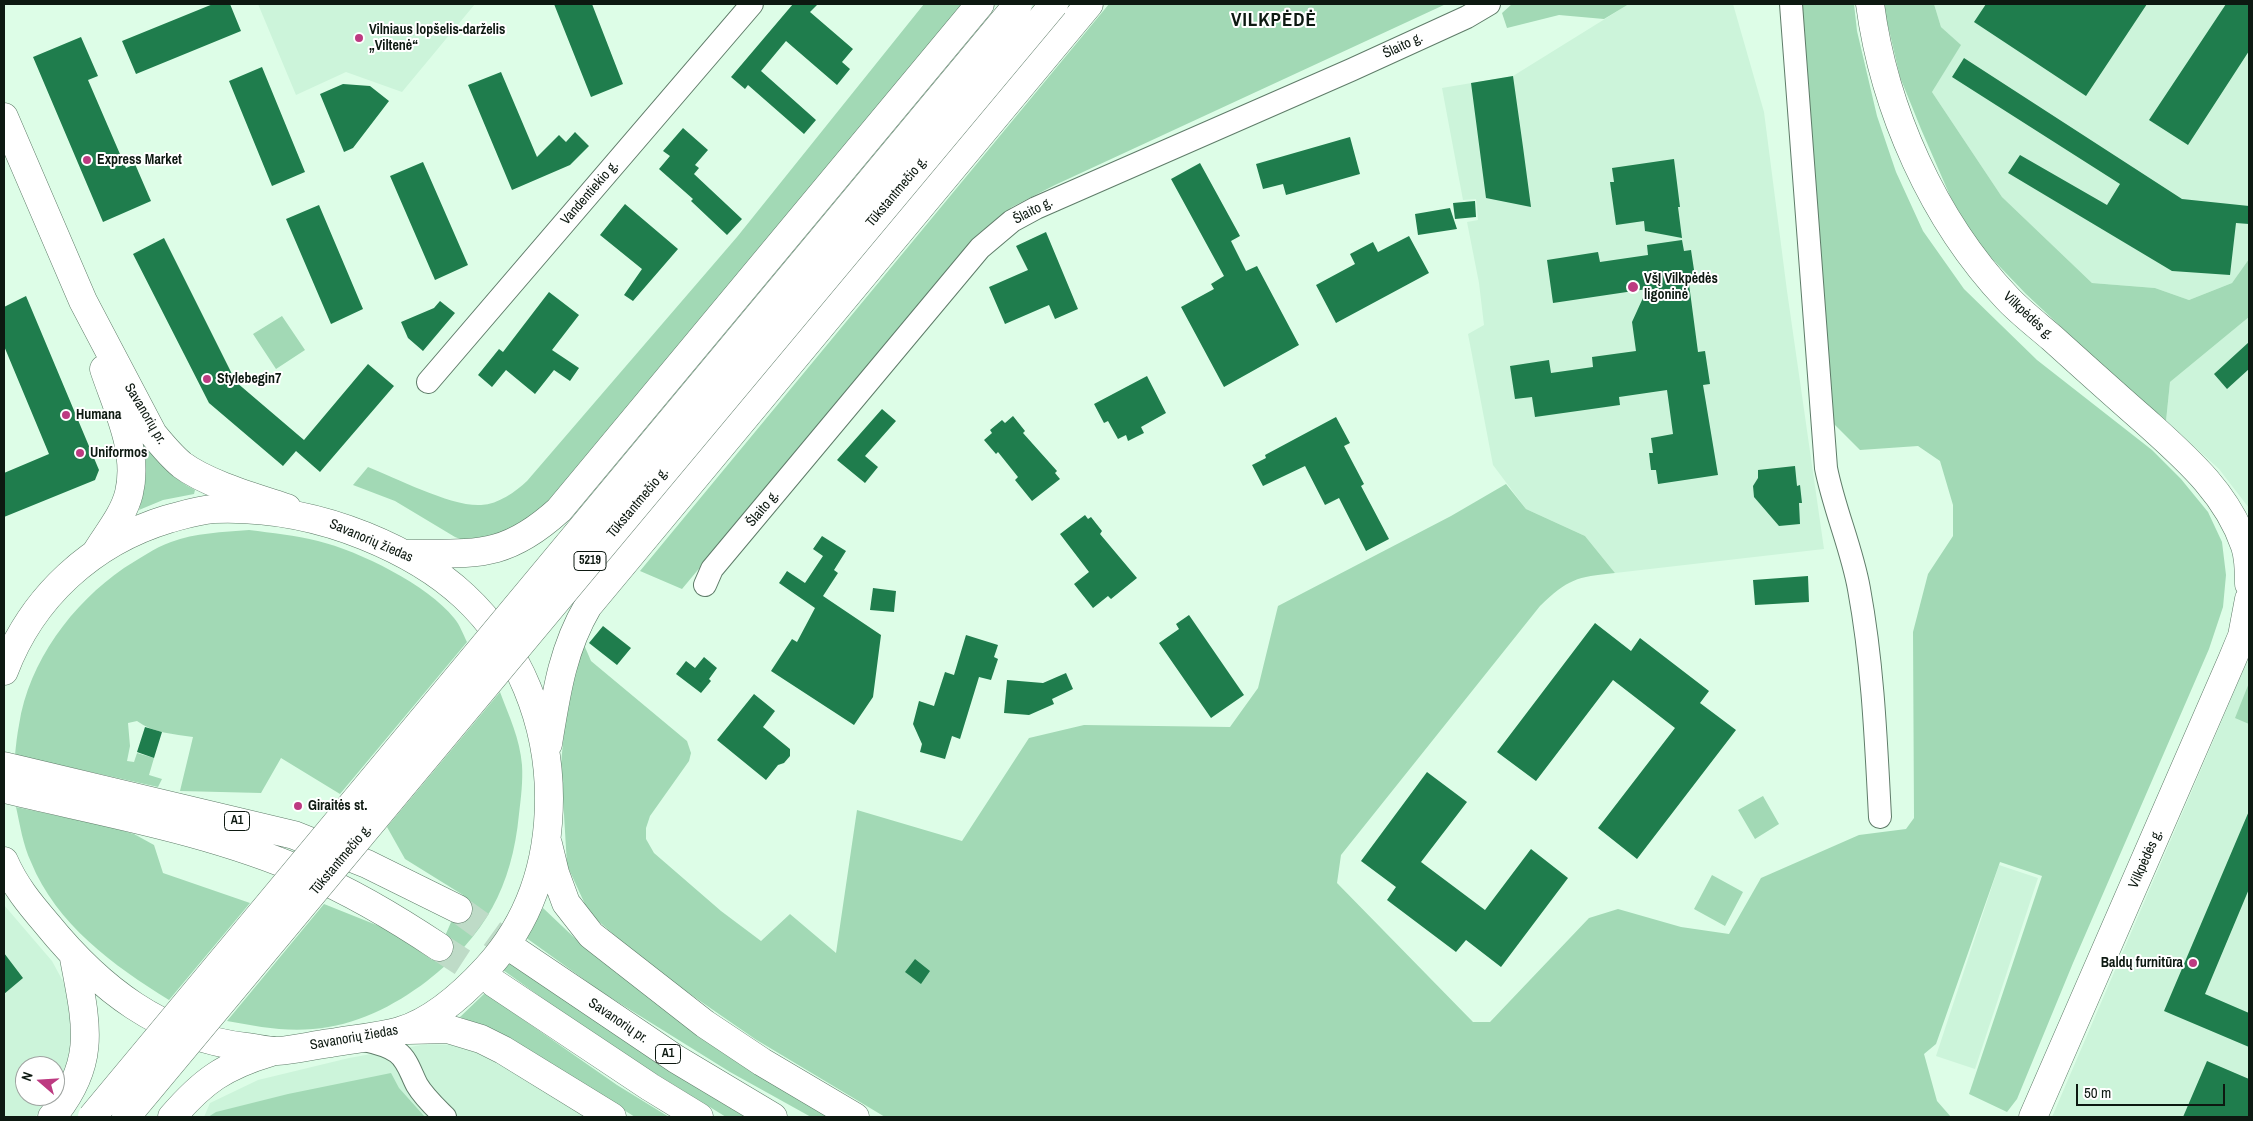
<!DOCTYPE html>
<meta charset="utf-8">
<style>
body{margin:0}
#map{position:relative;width:2253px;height:1121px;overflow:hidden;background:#ddfde7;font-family:"Archivo Narrow",sans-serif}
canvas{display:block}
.frame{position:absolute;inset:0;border:5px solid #0d1911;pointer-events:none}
.north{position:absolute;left:15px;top:1056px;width:50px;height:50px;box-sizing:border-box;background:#fff;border:1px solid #9ea3a0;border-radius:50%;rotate:289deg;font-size:14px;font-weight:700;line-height:20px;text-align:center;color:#0d1911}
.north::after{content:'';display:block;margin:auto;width:18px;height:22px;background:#bd3a81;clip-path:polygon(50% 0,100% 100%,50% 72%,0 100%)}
.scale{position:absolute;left:2076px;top:1084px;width:149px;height:22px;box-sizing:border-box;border:2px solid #0d1911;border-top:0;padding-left:6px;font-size:15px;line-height:18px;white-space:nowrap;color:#0d1911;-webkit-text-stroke:4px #fff;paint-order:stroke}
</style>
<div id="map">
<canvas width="2253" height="1121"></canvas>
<div class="frame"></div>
<div class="north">N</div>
<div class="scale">50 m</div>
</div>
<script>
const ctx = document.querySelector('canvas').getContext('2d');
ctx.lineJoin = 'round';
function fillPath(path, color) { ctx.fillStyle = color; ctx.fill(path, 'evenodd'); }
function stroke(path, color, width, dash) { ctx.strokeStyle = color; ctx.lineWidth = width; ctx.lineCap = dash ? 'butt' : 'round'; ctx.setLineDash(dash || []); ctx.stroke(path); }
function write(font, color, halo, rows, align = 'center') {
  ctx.font = font + ' "Archivo Narrow",sans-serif'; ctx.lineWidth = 4; ctx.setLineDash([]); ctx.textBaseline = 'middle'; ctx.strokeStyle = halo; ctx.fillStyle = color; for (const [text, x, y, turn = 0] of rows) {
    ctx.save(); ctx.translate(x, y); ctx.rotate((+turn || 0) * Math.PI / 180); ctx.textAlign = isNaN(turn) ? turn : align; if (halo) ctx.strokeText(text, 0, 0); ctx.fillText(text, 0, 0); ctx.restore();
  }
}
fillPath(new Path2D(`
 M258,4H475L402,92L346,72L296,95Z
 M1629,4H1733L1764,112L1787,291L1824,549L1615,573L1585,536L1526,509L1493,465L1468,334L1484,325L1479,283L1467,222L1478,220L1476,199L1463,200L1442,88L1513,76Z
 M1934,4H2249V259L2232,283L2189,300L2155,288L2092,283L2002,197L1932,92L1960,45L1941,27Z
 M2249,317V508L2219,469L2166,421L2170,382Z
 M2249,656V1117H2052L2218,730Z
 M1999,865L2038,878L1975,1069L1936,1056Z
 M4,905L52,961L65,985L72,1022L71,1053L61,1082L55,1090V1066H25V1096H51L35,1117H4Z
 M427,1044L451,1045L488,1056L593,1117H204L210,1103L258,1080L349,1058Z`), '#ccf4da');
fillPath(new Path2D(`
 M924,4H964L554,501L515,533L468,542L455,537L395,501L353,485L368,467C396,478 452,507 481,505C499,504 515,492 527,481L737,237Z
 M1109,4H1446L1055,185L1012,207L977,235L682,589L640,571Z
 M1512,4H1629L1604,19L1559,15L1507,28L1502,13Z
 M1801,4H1854L1857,31L1877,116L1896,172L1923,231L1964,289L2037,360L2152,450L2181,479L2208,512L2222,542L2226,575L2223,607L2209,649L2073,963L2017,1099L2007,1112L1969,1094L2042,876L2000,862L1936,1044L1924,1054L1937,1101L1951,1117H885L755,1039L677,985L649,965L589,913L567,865L561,764L568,689L580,651L586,639L585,647L591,661L687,741L691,753L689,761L650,816L646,828V839L654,853L721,911L761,941L790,914L836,953L857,810L962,841L1029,738L1084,725L1230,727L1258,688L1278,606L1451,516L1506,484L1526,509L1585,536L1615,573C1576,577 1568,579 1540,606L1341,855L1337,883L1473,1022H1490L1589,918L1618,909L1681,927L1729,934L1761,878L1859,835L1906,829L1914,818L1913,632L1928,574L1953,536V505L1940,461L1918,446L1860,450L1834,424Z
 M1883,4H1934L1941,27L1961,45L1932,92L2002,197L2092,283L2155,288L2189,300L2232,283L2249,259V317L2170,382L2166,421L2106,369L2026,294L1978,244L1951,198L1921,129L1900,77Z
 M282,316L305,350L276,369L253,334Z
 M144,443C158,463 173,479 195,490L194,494L163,500L139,510C146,487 148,466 144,443Z
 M249,530C272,533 295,535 318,541C359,551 428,585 454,618C460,625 463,634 467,642L340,794L281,758L261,793L180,791L193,737C174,734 153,733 137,721L128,723L130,746L127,761L134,762L137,753L154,758L149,775L162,779L158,787L15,755C16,745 17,735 19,725C29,661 72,604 124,568C139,559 154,548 171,542C195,533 223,532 249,530Z
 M2249,683V724L2235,718Z
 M500,692C509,716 520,739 522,765C523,781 521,798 519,814C512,887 485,936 427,981C394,1006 355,1026 313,1029C284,1032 255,1026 227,1021L324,904L389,930L432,960L445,936L463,895L405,859L387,827Z
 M1763,796L1779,824L1755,839L1738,810Z
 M16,807L110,827L134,834L154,845L163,873L250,903L169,1000C114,966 56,924 31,862C23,845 20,825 16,807Z
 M1712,875L1743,892L1725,926L1694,909Z
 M543,908L581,944L831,1117H811L730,1072L600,991L525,937Z
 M510,960L751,1117H726L601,1040L503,970Z
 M485,993L617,1085L669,1117H635L508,1037L460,1017Z
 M391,1073L399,1088L425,1117H208L216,1112L288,1094Z`), '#a2d9b5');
fillPath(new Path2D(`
 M213,4H230L241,31L136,74L122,41Z
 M554,4H592L623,84L591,97Z
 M793,4H818L810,12L853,49L842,62L850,69L837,85L786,41L761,71L816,120L804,134L748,85L745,89L731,77Z
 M1986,4H2147L2086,96L1974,22Z
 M2226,4H2249V51L2188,145L2149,120Z
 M81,37L98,76L88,80L126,168L135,164L151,201L103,222L33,57Z
 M1964,58L2182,199L2249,206V224L2236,223L2230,275L2172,271L2008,173L2020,155L2107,205L2120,184L1952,77Z
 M262,67L305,172L272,186L229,81Z
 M501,72L537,157L559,135L566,142L575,132L589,146L570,165L512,190L468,85Z
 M1513,76L1523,147L1531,207L1486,198L1471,83Z
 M343,84L370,86L389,101L353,148L344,152L320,94Z
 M683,128L708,150L695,165L699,168L694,174L742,219L727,235L691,201L693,199L659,169L670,156L663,151Z
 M1350,137L1360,174L1286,195L1283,184L1263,189L1256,164Z
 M1674,159L1680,207H1678L1682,238L1645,231L1644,221L1616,225L1610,182H1614L1612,168Z
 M423,162L468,265L435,280L390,176Z
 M1200,163L1240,236L1231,241L1246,271L1257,266L1299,345L1224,387L1181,307L1214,289L1211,284L1224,276L1171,179Z
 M1475,201L1476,217L1455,219L1453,203Z
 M625,204L678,249L633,301L624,295L642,269L600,235Z
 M319,205L363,309L331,324L286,219Z
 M1450,208L1457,229L1418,235L1415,214Z
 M1046,232L1078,309L1055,319L1049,305L1005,324L989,287L1028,270L1016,246Z
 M1409,236L1429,273L1336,323L1316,285L1355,264L1350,254L1373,242L1378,252Z
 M164,238L236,382L304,440L368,364L394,386L320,472L296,451L283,466L209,403L133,254Z
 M1682,240L1684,251L1691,250L1696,283L1689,284L1698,352L1705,351L1710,384L1703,385L1718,475L1658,484L1656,470H1651L1649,453H1653L1651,438L1673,434L1667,390L1619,397L1620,405L1535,417L1532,397L1515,399L1510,366L1549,360L1551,373L1593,367L1592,357L1636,351L1632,322L1647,289L1553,303L1547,260L1598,252L1600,262L1648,255L1647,245Z
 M549,292L579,315L552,350L579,368L570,381L554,370L535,394L506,370L492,387L478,375L499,349L503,352Z
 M26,296L99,470L95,480L4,517V473L49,454L4,346V307Z
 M440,301L455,313L423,351L408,338L401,322L434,308Z
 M2249,342V369L2227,389L2214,374Z
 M1147,376L1166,413L1141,427L1144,433L1128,441L1126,435L1118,439L1108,421L1104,423L1094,404Z
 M882,409L896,421L865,456L878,467L865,483L837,460Z
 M1013,416L1025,431L1023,433L1057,471L1055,473L1060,479L1032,501L1015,480L1018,477L998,452L996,454L984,440L992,433L990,430L1002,420L1005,423Z
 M1336,417L1350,443L1344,446L1364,484L1361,486L1389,539L1366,551L1339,498L1325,505L1305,466L1263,486L1252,465L1266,458L1265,455Z
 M1795,466L1797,486L1800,485L1802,503H1799L1800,524L1779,526L1754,497L1753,486L1758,478V470Z
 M1085,515L1088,519L1091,517L1102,531L1100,534L1137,578L1111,599L1108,596L1093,608L1074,584L1089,572L1060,534Z
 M822,536L846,551L834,570L838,573L823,596L881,635L873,697L854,725L771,671L792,639L797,642L815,608L779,583L787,571L805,583L823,556L813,549Z
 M1808,576L1809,602L1755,605L1753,580Z
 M873,588L896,591L894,612L870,610Z
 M1189,615L1244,695L1211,718L1159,643L1179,629L1176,624Z
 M1595,623L1631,651L1640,638L1709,691L1700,703L1736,730L1637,859L1598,828L1675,728L1613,680L1536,781L1497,752Z
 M603,626L631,648L617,665L589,643Z
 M966,635L998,645L994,657L998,659L991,680L979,677L960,739L952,736L945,759L920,752L922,744L913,724L919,701L934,706L945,672L954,675Z
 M704,657L717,668L709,679L711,681L701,693L676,674L686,661L695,668Z
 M1066,673L1073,689L1052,699L1054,704L1029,715L1004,713L1007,680L1043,683Z
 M754,694L775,711L763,727L790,749V756L784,763L778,765L766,780L717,740Z
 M145,727L162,732L154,758L137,752Z
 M1427,772L1467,802L1421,862L1485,910L1531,849L1568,878L1501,967L1466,940L1456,952L1387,900L1396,887L1361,861Z
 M2249,811V889L2205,994L2249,1013V1047L2164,1011Z
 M4,953L23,978L4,994Z
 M915,959L930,971L921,984L905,972Z
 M2207,1061L2249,1079V1117H2183Z`), '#1f7d4d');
stroke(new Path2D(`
 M458,909L516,951
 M439,947L494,983`), '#bedbc7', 28, [28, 14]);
const street = new Path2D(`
 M1791,4L1826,468C1834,509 1852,549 1859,589C1873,665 1876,741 1880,817
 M428,382L752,4
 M705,585L712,569L980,248L1012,221L1036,208L1351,70L1467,17L1489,4
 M360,1039C373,1042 386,1044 397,1052C408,1060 411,1074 417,1085C424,1097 435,1107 445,1117`);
const secondary = new Path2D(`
 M1870,4C1884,109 1933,220 2007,298C2020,312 2037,325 2052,338C2083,366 2114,394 2145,421C2186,458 2227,493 2245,546C2249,558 2249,572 2249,584
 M2033,1117L2232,660L2242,636L2249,599`);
const primary = new Path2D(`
 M4,117L83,301L153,434C162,445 171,456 182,465C207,484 257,498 287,508
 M97,551C108,533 124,514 129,493C139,451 117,408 104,369`);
const highway = new Path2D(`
 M407,554C476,553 505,559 559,510L980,4
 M4,671C32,597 92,542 168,519C183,515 198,510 214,509C265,507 318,517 365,536C402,551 435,569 464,596C519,647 549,723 549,798C549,862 531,920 487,968C464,993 433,1021 400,1031C377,1037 354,1039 331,1043C313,1045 295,1050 277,1051C267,1051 256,1048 246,1047C161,1037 99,988 47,924C29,903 15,886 4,861
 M548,744C556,695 562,650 588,606L1089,4
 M4,766L294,835L367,864L458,909
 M4,789C105,813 211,831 307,873C354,893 397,919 439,947
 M548,844L555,873L566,903L591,935L705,1024L762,1062L855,1117
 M516,951L676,1059L773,1117
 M494,983L650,1087L699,1117
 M408,1030L448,1029L481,1039L503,1050L612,1117
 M52,1117C98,1062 86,1023 74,958
 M172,1117C203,1081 224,1066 271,1052`);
stroke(street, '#5f7c69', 24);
stroke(secondary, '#5f7c69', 29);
stroke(primary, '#5f7c69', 29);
stroke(highway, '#5f7c69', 29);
stroke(street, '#fff', 22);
stroke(secondary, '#fff', 28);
stroke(primary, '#fff', 28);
stroke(highway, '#fff', 28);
const highwayBridge = new Path2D(`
 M92,1117L1018,4
 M126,1117L1054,4`);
stroke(highwayBridge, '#5f7c69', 29, []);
stroke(highwayBridge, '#fff', 28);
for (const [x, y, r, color] of [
 [359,38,5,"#bd3a81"],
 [87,160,5,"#bd3a81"],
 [1633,287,6,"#bd3a81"],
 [207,379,5,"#bd3a81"],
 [66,415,5,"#bd3a81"],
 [80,453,5,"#bd3a81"],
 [298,806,5,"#bd3a81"],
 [2193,963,5,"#bd3a81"]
]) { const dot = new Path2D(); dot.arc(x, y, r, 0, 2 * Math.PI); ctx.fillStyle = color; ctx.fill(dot); stroke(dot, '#fff', 2); }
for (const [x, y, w] of [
 [590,561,32],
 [237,821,25],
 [668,1054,25]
]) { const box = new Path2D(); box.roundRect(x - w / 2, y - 9.5, w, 19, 4); ctx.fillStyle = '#fff'; ctx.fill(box); stroke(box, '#0d1911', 1); }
write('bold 12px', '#0d1911', null, [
 ["5219",590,561],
 ["A1",237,821],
 ["A1",668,1054]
]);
write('bold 14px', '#0d1911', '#fff', [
 ["Vilniaus lopšelis-darželis",369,30],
 ["„Viltenė“",369,46],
 ["Express Market",97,160],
 ["VšĮ Vilkpėdės",1644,279],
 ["ligoninė",1644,295],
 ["Stylebegin7",217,379],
 ["Humana",76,415],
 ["Uniformos",90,453],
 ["Giraitės st.",308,806],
 ["Baldų furnitūra",2183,963,"right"]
], 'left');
write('14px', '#0d1911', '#fff', [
 ["Šlaito g.",1403,46,-25],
 ["Tūkstantmečio g.",897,192,-50],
 ["Vandentiekio g.",590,193,-49],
 ["Šlaito g.",1033,211,-27],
 ["Vilkpėdės g.",2028,316,43],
 ["Savanorių pr.",145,414,59],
 ["Tūkstantmečio g.",638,503,-50],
 ["Šlaito g.",763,509,-50],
 ["Savanorių žiedas",371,541,23],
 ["Vilkpėdės g.",2146,859,-66],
 ["Tūkstantmečio g.",341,860,-50],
 ["Savanorių pr.",618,1021,34],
 ["Savanorių žiedas",354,1038,-10]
]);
ctx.letterSpacing = '1px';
write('bold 19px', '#0d1911', '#fff', [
 ["VILKPĖDĖ",1274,21]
]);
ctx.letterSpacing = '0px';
</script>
